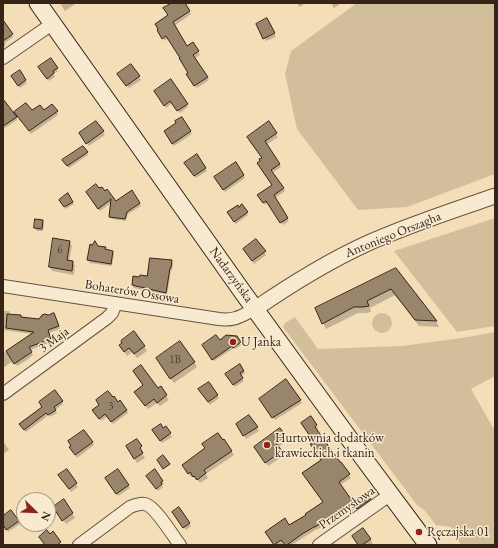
<!DOCTYPE html>
<meta charset="utf-8">
<style>
body{margin:0}
#map{position:relative;width:498px;height:548px;overflow:hidden;background:#f3deb7;font-family:"EB Garamond",serif}
canvas{display:block}
.frame{position:absolute;inset:0;border:4px solid #372419;pointer-events:none}
.north{position:absolute;left:16px;top:492px;width:40px;height:40px;box-sizing:border-box;background:#f7ead0;border:1px solid #aa9b87;border-radius:50%;rotate:113deg;font-size:11px;font-weight:700;line-height:16px;text-align:center;color:#372419}
.north::after{content:'';display:block;margin:auto;width:14px;height:18px;background:#8f2418;clip-path:polygon(50% 0,100% 100%,50% 72%,0 100%)}
</style>
<div id="map">
<canvas width="498" height="548"></canvas>
<div class="frame"></div>
<div class="north">N</div>
</div>
<script>
const ctx = document.querySelector('canvas').getContext('2d');
ctx.lineJoin = 'round';
function fillPath(path, color) { ctx.fillStyle = color; ctx.fill(path, 'evenodd'); }
function stroke(path, color, width, dash) { ctx.strokeStyle = color; ctx.lineWidth = width; ctx.lineCap = dash ? 'butt' : 'round'; ctx.setLineDash(dash || []); ctx.stroke(path); }
function write(font, color, halo, rows, align = 'center') {
  ctx.font = font + ' "EB Garamond",serif'; ctx.lineWidth = 3; ctx.setLineDash([]); ctx.textBaseline = 'middle'; ctx.strokeStyle = halo; ctx.fillStyle = color; for (const [text, x, y, turn = 0] of rows) {
    ctx.save(); ctx.translate(x, y); ctx.rotate((+turn || 0) * Math.PI / 180); ctx.textAlign = isNaN(turn) ? turn : align; if (halo) ctx.strokeText(text, 0, 0); ctx.fillText(text, 0, 0); ctx.restore();
  }
}
fillPath(new Path2D(`
 M357,3H495V174L407,207L358,210L297,129L285,74L291,51Z
 M495,218V326L457,332L394,251Z
 M372 323a10 10 0 1 1 20 0a10 10 0 1 1-20 0Z
 M295,317L318,349L402,346L462,338L495,332V376L471,389L495,431V545H461L451,527L436,525L425,511L417,505L283,327L285,323Z`), '#d3be9c');
fillPath(new Path2D(`
 M60,3H75V4L65,11Z
 M173,3H184L191,14L174,26L187,48L193,44L200,55L194,59L209,80L197,88L188,74L189,73L181,58L169,38L165,41L158,30L169,16Z
 M297,3H305L300,7Z
 M331,3H339L340,4L334,8Z
 M267,20L276,37L266,41L257,24Z
 M3,22L13,37L5,43L6,45L3,47Z
 M131,65L141,80L129,88L120,77Z
 M57,68L58,71L54,74L55,77L49,81L41,70Z
 M19,72L27,83L20,88L14,79Z
 M171,81L188,107L180,113L172,103L166,108L155,91Z
 M3,111L16,117L17,120L5,128L3,126Z
 M43,111L57,112L58,115L31,134L17,115L32,112Z
 M96,122L105,135L89,146L81,133Z
 M269,123L278,137L266,145L281,167L272,173L285,191L275,198L289,221L283,225L268,203L265,205L260,198L273,185L263,158L249,140Z
 M190,131L192,134L174,146L165,132Z
 M83,147L88,155L69,168L64,160Z
 M235,164L245,178L225,192L217,180Z
 M187,166L205,168L207,171L196,178Z
 M101,188L116,203H140L141,206L128,214L126,221L112,219L110,217L112,202L100,211L89,194Z
 M68,195L74,204L66,209L60,200Z
 M242,206L248,215L236,224L230,215Z
 M42,220L44,223L43,231H37L35,228Z
 M256,240L266,255L254,264L246,252Z
 M69,242L72,246L69,261H73L75,266L74,275L52,271L50,267Z
 M97,247L105,248L107,251L113,252L114,254L112,266L90,263L88,260Z
 M171,261L173,263L172,270H171L167,295L134,288L133,285L148,277Z
 M395,269L436,321L439,327L419,326L395,295L370,308L371,312L366,313H358L326,329L323,323Z
 M3,311H9L11,315L40,320L54,314L60,329L49,333L52,342L30,350L33,355L27,360L17,366L13,361L3,368V349L5,353L32,334L3,330Z
 M236,337L241,345L235,349L234,348L214,361L203,345Z
 M123,343L144,346L147,351L137,358L132,352L127,356L123,350Z
 M194,362L197,367L174,383L159,363Z
 M239,365L245,373L241,376L244,381L235,387L228,377Z
 M134,372L158,389L160,388L169,400L160,406L157,403L148,409L138,396L144,386Z
 M208,383L219,398L210,405L201,392Z
 M300,400L302,403L275,420L262,402Z
 M62,401L63,404L55,410L57,413L50,417L49,415L26,432L22,427Z
 M118,403L127,410L128,413L113,424L108,416L101,421L95,413L100,405Z
 M310,418L318,429L316,430L351,478L340,485L353,504L370,499L372,502L359,511L356,508L345,515L344,513L341,516L340,514L317,530V529L304,537L292,545H285L284,542L280,545H275L267,533L289,526L307,515L324,502L322,460L315,442Z
 M166,428L172,437L162,443L155,433Z
 M257,428L259,431L246,439L239,429Z
 M285,437L287,441L278,447L283,456L268,466L258,451Z
 M137,440L143,452L142,453L145,458L137,463L127,446Z
 M224,440L234,455L206,474L208,478L200,483L197,479L196,480L193,476L191,477L185,469L206,449Z
 M3,441L9,450L3,454Z
 M92,442L94,445L77,458L72,450Z
 M67,470L78,487L71,492L61,478Z
 M155,470L164,484L162,485L163,487L158,491L149,479Z
 M128,485L130,488L118,496L112,487Z
 M57,512L72,513L75,518L66,524Z
 M175,515L189,523L191,526L186,530Z
 M3,517L18,521L20,524L8,532L3,524Z
 M370,539L373,544L371,545H358Z`), '#0003');
const building = new Path2D(`
 M172,3H185L190,11L173,22L187,46L193,42L199,51L193,55L208,77L194,86L186,74L188,73L179,58H180L166,36L162,39L157,30L158,29L155,24L168,15L163,8Z
 M267,18L275,33L263,39L256,24Z
 M3,20L13,34L3,41Z
 M51,58L58,68L53,71L54,73L47,79L38,67Z
 M131,64L140,76L126,86L117,74Z
 M20,70L26,80L18,86L11,76Z
 M171,79L188,104L177,111L170,101L164,106L154,91Z
 M3,99L17,117L3,126Z
 M26,103L32,110L40,105L44,110L52,104L58,111L29,131L14,112Z
 M182,117L191,131L172,144L164,131L176,123L175,121Z
 M96,121L104,131L86,144L79,133Z
 M269,121L277,133L265,141L280,164L271,170L284,188L274,195L288,218L280,223L266,201L263,203L257,195L272,185L257,163L260,161L259,159L262,158L247,137Z
 M83,146L88,152L67,166L62,160Z
 M197,154L206,168L194,176L184,163Z
 M236,162L244,175L223,190L214,177Z
 M96,184L99,188L102,187L105,191L107,189L116,201L132,190L140,203L127,212L125,219L109,217L111,199L98,209L86,192Z
 M68,193L73,202L64,207L59,200Z
 M242,204L248,212L234,222L227,212L238,205L239,207Z
 M35,219L43,220L42,229L34,228Z
 M53,238L70,241L67,260L73,261L72,271L49,267Z
 M256,239L266,251L252,261L243,249Z
 M95,241L98,246L106,247L105,249L113,251L111,264L87,260L90,244L92,245Z
 M150,258L172,260L171,268H170L166,293L132,285L133,276L139,277L140,275L147,276Z
 M396,268L437,321L415,320L391,289L367,301L369,306L363,307H354L322,324L315,308Z
 M54,313L59,326L48,330L51,339L29,347L32,352L14,364L6,351L34,332L6,328L7,314L21,315V317L39,319L42,315L45,314L48,315Z
 M134,331L145,346L134,354L129,348L124,352L119,345L122,343L121,341Z
 M216,335L220,340L226,335L237,336L241,342L233,348L232,346L212,360L202,345Z
 M180,341L195,362L170,379L156,358Z
 M240,364L244,371L240,373L243,378L233,385L225,374Z
 M141,365L158,388L161,386L167,395L157,403L154,399L145,406L134,392L143,385L133,371Z
 M286,379L301,400L272,418L259,399Z
 M209,382L218,395L208,402L198,389Z
 M55,390L63,401L54,407L56,410L48,415L46,413L24,430L19,424L42,407L39,402Z
 M108,391L113,397L114,396L118,402L120,400L127,410L111,422L105,414L99,419L92,410L99,405L96,400Z
 M249,415L258,427L243,436L236,424Z
 M311,416L317,425L315,427L340,462H341L350,474L339,482L353,502L367,493L371,499L357,509L354,505L343,513L342,511L339,513L338,512L315,527H314L302,534L287,545H285L281,540L274,545L265,532L285,518L289,525L306,515L305,514L323,502L302,473L321,460L310,444L314,442L301,423Z
 M161,424L163,428L166,426L171,433L160,441L152,430Z
 M280,428L286,436L276,443L282,451L265,463L254,447Z
 M84,430L93,442L75,455L69,447L71,446L68,441Z
 M218,433L223,440L224,439L232,451L204,470L206,473L197,480L194,476L193,477L190,472L188,474L182,465L205,448L202,444Z
 M137,439L142,446L140,448L143,453L134,459L126,446Z
 M163,455L170,464L163,469L157,460Z
 M67,469L77,483L69,489L58,475Z
 M118,469L129,485L116,494L109,484L105,478Z
 M155,469L163,481L161,482L162,484L156,489L146,476Z
 M64,499L73,513L62,521L53,507Z
 M179,507L190,523L183,528L172,512Z
 M11,510L19,521L6,530L3,525V516Z
 M363,528L371,539L362,545H358L352,536Z
 M47,530L50,534L53,531L61,542L57,545H45L39,537Z`);
fillPath(building, '#99856b');
stroke(building, '#372419', 1);
const minor = new Path2D(`
 M3,58L52,24
 M3,286L219,319C235,321 241,316 255,309
 M3,394L107,318L112,313L116,303
 M79,545L130,507C135,505 140,503 145,504C155,506 173,536 180,545
 M319,545L391,494`);
const tertiary = new Path2D(`
 M255,309C290,285 327,262 366,244C408,225 452,211 495,196`);
const secondary = new Path2D(`
 M38,3L244,294L364,459L428,545`);
stroke(minor, '#665240', 14);
stroke(tertiary, '#665240', 17);
stroke(secondary, '#372419', 19);
stroke(minor, '#f7ead0', 12);
stroke(tertiary, '#f7ead0', 15);
stroke(secondary, '#f7ead0', 17);
for (const [x, y, r, color] of [
 [233,342,4,"#8f2418"],
 [267,445,4,"#8f2418"],
 [419,532,4,"#8f2418"]
]) { const dot = new Path2D(); dot.arc(x, y, r, 0, 2 * Math.PI); ctx.fillStyle = color; ctx.fill(dot); stroke(dot, '#f7ead0', 1.5); }
write('11px', '#503c2e', null, [
 ["6",60,250],
 ["1B",175,360],
 ["3",111,407]
]);
write('13px', '#372419', '#f7ead0', [
 ["Antoniego Orszagha",393,235,-22],
 ["Nadarzyńska",231,275,54],
 ["Bohaterów Ossowa",132,292,9],
 ["3 Maja",54,340,-36],
 ["Przemysłowa",347,508,-35]
]);
write('13px', '#372419', '#f7ead0', [
 ["U Janka",241,342],
 ["Hurtownia dodatków",275,438],
 ["krawieckich i tkanin",275,453],
 ["Ręczajska 01",427,532]
], 'left');
</script>
